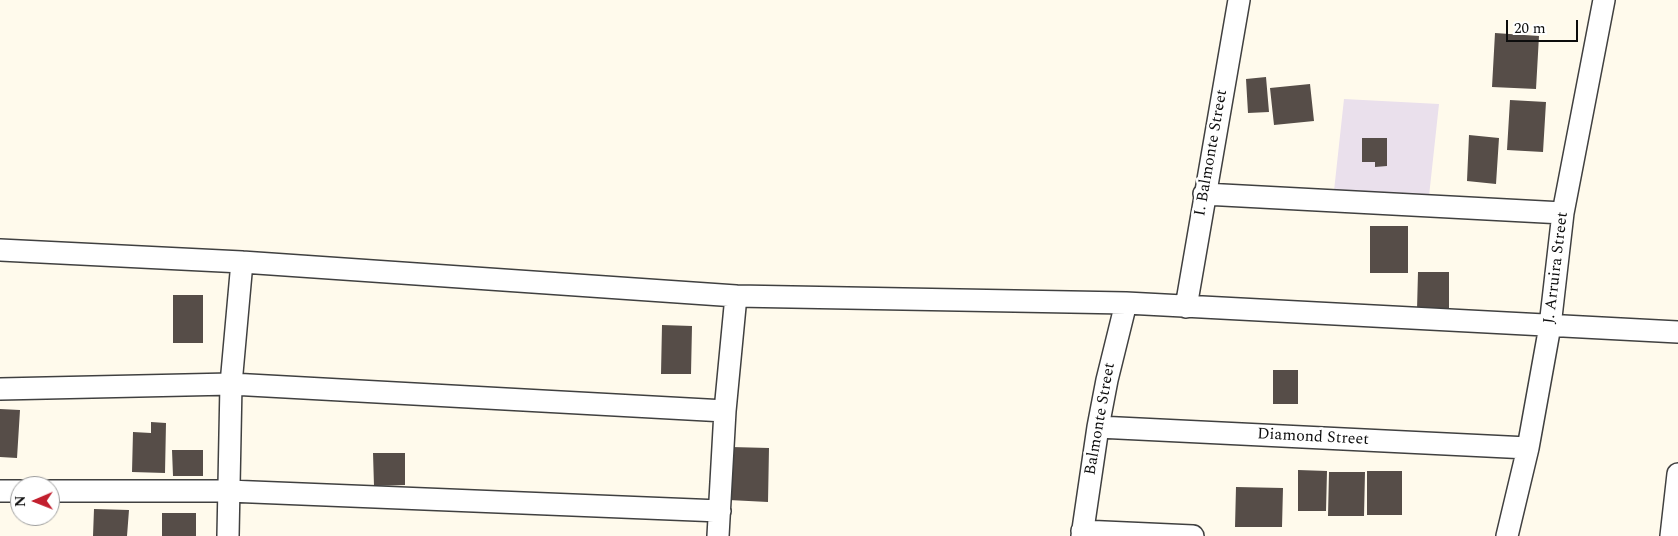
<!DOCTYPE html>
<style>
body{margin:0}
#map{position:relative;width:1678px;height:536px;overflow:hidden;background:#fffaec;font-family:Spectral,serif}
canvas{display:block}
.north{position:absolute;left:10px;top:476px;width:50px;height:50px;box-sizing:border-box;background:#fff;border:1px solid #9e9e9e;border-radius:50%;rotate:269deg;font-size:14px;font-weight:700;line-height:20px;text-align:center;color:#0d0d0d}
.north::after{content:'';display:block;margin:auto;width:18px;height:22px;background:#c21f2e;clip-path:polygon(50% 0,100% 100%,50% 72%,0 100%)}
.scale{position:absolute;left:1506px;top:20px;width:72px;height:22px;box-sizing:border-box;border:2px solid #0d0d0d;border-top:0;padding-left:6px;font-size:15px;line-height:18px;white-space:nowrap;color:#0d0d0d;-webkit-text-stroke:4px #fff;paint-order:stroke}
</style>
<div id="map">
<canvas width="1678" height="536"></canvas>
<div class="north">N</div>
<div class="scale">20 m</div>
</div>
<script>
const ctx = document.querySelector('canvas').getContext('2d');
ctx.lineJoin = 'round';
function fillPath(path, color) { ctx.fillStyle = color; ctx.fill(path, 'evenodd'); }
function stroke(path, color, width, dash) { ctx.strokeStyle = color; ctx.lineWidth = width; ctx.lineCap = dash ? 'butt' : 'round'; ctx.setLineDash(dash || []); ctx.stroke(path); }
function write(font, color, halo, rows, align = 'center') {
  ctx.font = font + ' Spectral,serif'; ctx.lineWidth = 5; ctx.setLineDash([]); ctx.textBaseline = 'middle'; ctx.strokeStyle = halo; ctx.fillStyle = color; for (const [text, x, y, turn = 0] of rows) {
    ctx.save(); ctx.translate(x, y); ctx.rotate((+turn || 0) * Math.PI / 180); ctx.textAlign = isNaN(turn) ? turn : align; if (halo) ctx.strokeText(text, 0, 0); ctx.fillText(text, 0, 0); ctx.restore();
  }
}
fillPath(new Path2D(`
 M1344,99L1439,104L1429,196L1334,191Z`), '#eae0ec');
fillPath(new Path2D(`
 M1495,33L1539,36L1536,89L1492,87Z
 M1266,77L1269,112L1248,113L1246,79Z
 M1310,84L1314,121L1274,125L1270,88Z
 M1510,100L1546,102L1543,152L1507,150Z
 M1469,135L1499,138L1496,184L1467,181Z
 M1362,138H1387V166L1375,167V162H1362Z
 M1370,226H1408V273H1370Z
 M1418,272H1449V311L1417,310Z
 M173,295H203V343H173Z
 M662,325L692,326L691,374H661Z
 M1273,370H1298V404H1273Z
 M0,409L20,410L17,458L0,457Z
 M151,422L166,423L165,473L132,472L133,432L151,433Z
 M731,447L769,448L768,502L729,500Z
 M172,450H203V476H173Z
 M373,453H405V485L374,486Z
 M1298,470L1327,471L1326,511H1298Z
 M1367,471H1402V515H1367Z
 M1329,472H1365L1364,516H1328Z
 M1236,487L1283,488L1282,527H1235Z
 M94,509L129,510L127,536H93Z
 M162,513H196V536H162Z`), '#564d48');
const minor = new Path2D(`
 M1204,194L1563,213
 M0,250L242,262L736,296L1126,303L1678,332
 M1186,307L1239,0
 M0,389L231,384L725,411
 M1098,427L1528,448
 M0,491H20
 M50,491H228L720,511
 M1082,531L1193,536
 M228,536L231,384L242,262
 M718,536L725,411L736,296
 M1082,536L1098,427L1107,380L1126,303
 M1507,536L1528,448L1550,326L1563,213L1604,0
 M1671,536L1678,474`);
stroke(minor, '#404040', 24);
stroke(minor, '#fff', 21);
write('16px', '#0d0d0d', '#fff', [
 ["I. Balmonte Street",1212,153,-80],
 ["J. Arruira Street",1557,268,-83],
 ["Balmonte Street",1101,419,-80],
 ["Diamond Street",1313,438,3]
]);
</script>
